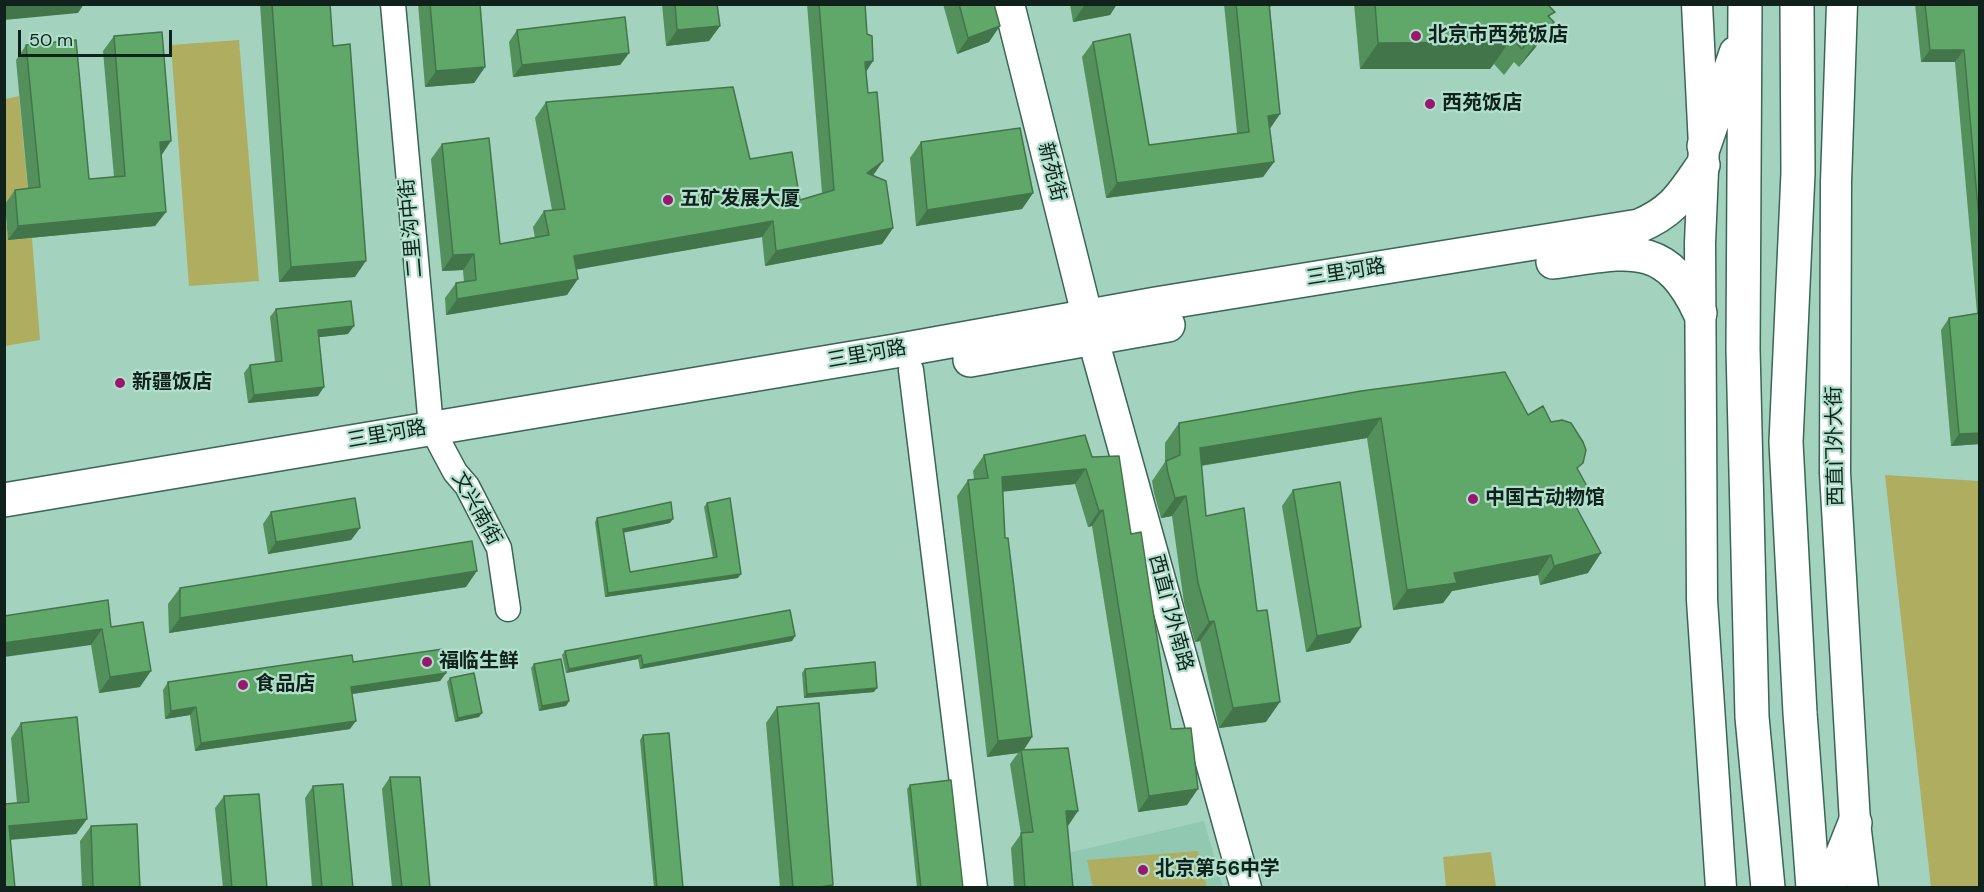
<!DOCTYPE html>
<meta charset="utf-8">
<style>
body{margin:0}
#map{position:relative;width:1984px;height:892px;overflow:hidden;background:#a3d2be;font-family:"DM Sans",sans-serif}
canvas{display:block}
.frame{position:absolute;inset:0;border:6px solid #10221b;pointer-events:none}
.scale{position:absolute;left:18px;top:30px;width:154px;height:27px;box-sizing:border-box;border:3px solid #10221b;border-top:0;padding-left:8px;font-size:18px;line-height:21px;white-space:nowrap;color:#10221b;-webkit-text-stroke:4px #b0dfcb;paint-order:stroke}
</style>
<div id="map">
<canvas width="1984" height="892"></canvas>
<div class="frame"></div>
<div class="scale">50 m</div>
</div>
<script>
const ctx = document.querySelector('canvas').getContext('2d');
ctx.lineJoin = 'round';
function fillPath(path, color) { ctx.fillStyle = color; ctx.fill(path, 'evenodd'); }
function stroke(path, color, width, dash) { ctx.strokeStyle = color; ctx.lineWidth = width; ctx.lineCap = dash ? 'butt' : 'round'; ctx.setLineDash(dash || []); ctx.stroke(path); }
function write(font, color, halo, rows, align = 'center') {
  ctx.font = font + ' "DM Sans","Noto Sans SC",sans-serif'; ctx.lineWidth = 4.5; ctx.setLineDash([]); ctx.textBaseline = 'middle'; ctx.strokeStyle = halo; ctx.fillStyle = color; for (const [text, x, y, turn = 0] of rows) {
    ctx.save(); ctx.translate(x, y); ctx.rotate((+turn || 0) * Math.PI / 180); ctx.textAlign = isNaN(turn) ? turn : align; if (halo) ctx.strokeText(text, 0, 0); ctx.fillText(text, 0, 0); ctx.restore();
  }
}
fillPath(new Path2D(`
 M1204,821L1223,887H1070L1068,853Z`), '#90c8b1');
fillPath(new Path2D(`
 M239,40L259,281L189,286L171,45Z
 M19,96L29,202L5,205L8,240L32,238L40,340L5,346V99Z
 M1885,475L1979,481V887H1931Z
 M1198,851L1207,887H1093L1087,860Z
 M1491,852L1496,887H1446L1443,857Z`), '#afad60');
const minor = new Path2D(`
 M393,4L431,427L455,472L467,486L499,548L508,609
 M911,370L975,888`);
const tertiary = new Path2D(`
 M1009,4L1093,339L1246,888
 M1697,4L1704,146L1700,243L1702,600L1721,888
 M1842,4L1836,182L1835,473L1855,823L1863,888`);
const secondary = new Path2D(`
 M1553,262C1624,253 1665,236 1700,313
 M970,360L1168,325
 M4,500L895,351L1156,304L1639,226C1674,211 1682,195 1703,165`);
const trunk = new Path2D(`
 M1745,4L1743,349L1752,717L1768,888
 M1797,4L1798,173L1786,442L1800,713L1813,888
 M1704,146L1736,53
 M1829,888L1855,823`);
stroke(minor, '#3a6655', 27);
stroke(tertiary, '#3a6655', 33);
stroke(secondary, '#3a6655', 36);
stroke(trunk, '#3a6655', 36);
stroke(minor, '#fff', 24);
stroke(tertiary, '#fff', 30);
stroke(secondary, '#fff', 33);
stroke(trunk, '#fff', 33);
fillPath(new Path2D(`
 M260,4H330L333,46L355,277L279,282Z
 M418,4H480L485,67L474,83L425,87Z
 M662,4H717L720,26L709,41L666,46Z
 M807,4H865L867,34L873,61L866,72L868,93L883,161L873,175L893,228L882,244L765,266L762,237L576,269L567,295L446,315L445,298L456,283L464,282L463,270L442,271L431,159L442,144L500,244L535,238L533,227L544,211L552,210L535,118L546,102L750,159L800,200L822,193Z
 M943,4H994L989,42L957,54Z
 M1070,4H1117L1110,15L1073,22Z
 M1224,4H1272L1270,8L1280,114L1269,129L1274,162L1263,177L1106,198L1082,57L1093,42L1149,145L1237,133Z
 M1354,4H1548L1550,19L1554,22L1535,48L1519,67L1514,62L1504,75L1494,64L1490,69H1360Z
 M1915,4H1980V444L1951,446L1941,330L1949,318L1977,313L1955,62H1921Z
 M517,30L629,53L620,65L513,77L509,42Z
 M114,36L161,156L166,212L155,226L8,240L5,204L15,190L28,188L16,60L26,45L89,179L114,177L103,51Z
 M921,142L1033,193L1022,209L916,226L910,158Z
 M276,309L348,334L319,337L318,396L248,403L244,373L250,365L275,362L270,317Z
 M1528,415L1551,422L1578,470L1577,508L1588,573L1540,585L1538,575L1452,591L1443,603L1393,610L1367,438L1201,466L1206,516L1266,722L1219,728L1200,641L1195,642L1184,603L1172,516L1161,518L1154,493L1152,481L1165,462V443L1179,423Z
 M984,455L1092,457L1131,534L1171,729L1187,805L1138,812L1092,526L1088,527L1075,484L1003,491L1005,538L1032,737L1024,750L1078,811L1067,826L1073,888H1014L1011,848L1021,834L1010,764L1018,753L987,757L957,496L968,480L974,479L973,471Z
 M1293,490L1350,643L1306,652L1282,506Z
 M707,503L738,578L605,597L595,522L597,518L670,523L623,533L630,572L713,558L704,507Z
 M271,512L360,528L351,540L268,554L263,524Z
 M466,587L169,633L168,604L180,588Z
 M4,616L111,627L140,687L99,693L91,645Z
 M795,636L792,641L640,669L638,659L566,673L562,655L565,651Z
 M353,662L446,673L440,681L352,694L350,729L195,751L190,715L165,719L163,690L168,682Z
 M534,664L569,701L566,706L539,711L531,668Z
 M805,669L874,692L804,698L802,673Z
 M450,678L479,717L455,722L447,682Z
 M777,707L833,885L831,888H780L766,723Z
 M21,723L87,819L76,834L10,840L4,804L17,803L11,738Z
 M643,735L683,888H654L640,740Z
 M390,777L430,888H392L382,789Z
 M910,785L963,888H917L907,789Z
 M313,786L353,888H312L305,798Z
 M224,796L267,888H223L215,808Z
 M91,826L140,888H82L80,841Z`), '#53905b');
fillPath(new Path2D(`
 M4,4H84L78,13L4,20Z
 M1092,4H1117L1110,15L1073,22L1084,6Z
 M1554,22L1535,48L1519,67L1537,41Z
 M720,26L709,41L666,46L677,30Z
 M1000,26L989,42L957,54L968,38Z
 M1512,38L1490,69H1360L1378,43Z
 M1930,50H1964L1955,62H1921Z
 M629,53L620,65L513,77L522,65Z
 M873,61L862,77L865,62Z
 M485,67L474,83L425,87L436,71Z
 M1280,114L1269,130L1268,116Z
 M171,141L161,156L160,142Z
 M883,161L872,177L867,173Z
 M1274,162L1263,177L1106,198L1117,183Z
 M1033,193L1022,209L916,226L927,210Z
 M166,212L155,226L8,240L18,226Z
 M773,221L762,237L563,272L574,256Z
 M893,228L882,244L765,266L776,251Z
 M474,254L463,270L442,271L453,255Z
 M366,261L355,277L279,282L291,267Z
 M578,279L567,295L446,315L457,299Z
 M354,326L348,334L312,338L318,330Z
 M324,387L318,396L248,403L254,395Z
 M1381,418L1367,438L1186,468L1200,448Z
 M1980,433V444L1951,446L1959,434Z
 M1086,469L1075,484L991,493L1002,477Z
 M1589,490L1575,510L1574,503Z
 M1186,496L1172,516L1161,518L1175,498Z
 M1103,510L1092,526L1088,527L1099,511Z
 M673,519L670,523L620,533L623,529Z
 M360,528L351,540L268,554L276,542Z
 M1601,553L1588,573L1540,585L1554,566Z
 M1551,555L1538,575L1452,591L1443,603L1393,610L1407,590L1454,573Z
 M477,571L466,587L169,633L180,618Z
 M741,574L738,578L605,597L608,593Z
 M1214,621L1200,641L1195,642L1209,622Z
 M1361,627L1350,643L1306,652L1317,636Z
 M102,629L91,645L4,657V643Z
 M795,636L792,641L640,669L643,665Z
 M641,655L638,659L566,673L569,669Z
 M151,671L140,687L99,693L110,677Z
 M446,673L440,681L345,695L351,687Z
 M877,688L874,692L804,698L807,694Z
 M569,701L566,706L539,711L542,706Z
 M1280,702L1266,722L1219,728L1233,708Z
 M196,707L190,715L165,719L171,711Z
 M482,713L479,717L455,722L458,718Z
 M356,721L350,729L195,751L201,743Z
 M1032,737L1021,753V750L1018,753L987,757L998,741Z
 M1198,789L1187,805L1138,812L1149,796Z
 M1066,811H1078L1068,826H1055Z
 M87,819L76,834L4,840L9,826Z
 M833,885L831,888H814Z`), '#43754a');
const building = new Path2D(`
 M272,4H330L333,46L350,44L366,261L291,267Z
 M430,4H480L485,67L436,71Z
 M675,4H717L720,26L677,30Z
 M819,4H865L867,34L872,36L873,61L865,62L868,93L877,92L883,161L867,173L886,181L893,228L776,251L773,221L574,256L578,279L457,299L456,283L476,280L474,254L453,255L442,144L489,138L500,244L549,235L544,211L565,209L546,102L733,87L750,159L792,152L800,200L834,190Z
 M959,4H994L1000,26L968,38Z
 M1236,4H1269L1280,114L1268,116L1274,162L1117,183L1093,42L1130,34L1149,145L1249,132Z
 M1375,4H1547L1555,12L1548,16L1554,22L1537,41L1532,36L1522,49L1512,38L1508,42L1378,43Z
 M1925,4H1980V231L1964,50H1930Z
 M625,17L629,53L522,65L517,30Z
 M162,32L171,141L160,142L166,212L18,226L15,190L40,187L26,45L76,40L89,179L125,176L114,36Z
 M1020,128L1033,193L927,210L921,142Z
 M351,301L354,326L318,330L324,387L254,395L250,365L282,361L276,309Z
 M1980,313V433L1959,434L1949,318Z
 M1505,372L1528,415L1543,406L1551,422L1562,420L1571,423L1583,442L1586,450L1583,463L1577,468L1589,490L1574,503L1601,553L1554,566L1551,555L1454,573L1457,583L1407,590L1381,418L1200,448L1206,516L1244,508L1257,611L1267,610L1280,702L1233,708L1214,621L1209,622L1198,583L1186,496L1175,498L1168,473L1166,461L1180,455L1179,423L1361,391Z
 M1085,435L1092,457L1119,456L1131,534L1141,532L1171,729L1191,728L1198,789L1149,796L1103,510L1099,511L1086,469L1002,477L1005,538H1008L1032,737L998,741L968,480L988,478L984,455Z
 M1340,482L1361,627L1317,636L1293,490Z
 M355,498L360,528L276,542L271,512Z
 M730,498L741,574L608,593L597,518L671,502L673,519L623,529L630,572L717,557L707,503Z
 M472,541L477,571L180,618V588Z
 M108,600L111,627L143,622L151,671L110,677L102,629L4,643V616Z
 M790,610L795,636L643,665L641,655L569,669L565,651Z
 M443,649L446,673L351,687L356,721L201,743L196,707L171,711L168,682L352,655L353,662Z
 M561,659L569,701L542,706L534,664Z
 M875,662L877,688L807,694L805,669Z
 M474,673L482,713L458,718L450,678Z
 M819,703L833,885L814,888H793L777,707Z
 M77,717L87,819L9,826L15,888H4V804L29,802L21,723Z
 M669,733L683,888H657L643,735Z
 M1068,748L1078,811H1066L1073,888H1025L1021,833L1033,832L1021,750Z
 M390,777H420L430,888H402Z
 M951,780L963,888H921L910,785Z
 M343,784L353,888H322L313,786Z
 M259,794L267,888H232L224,796Z
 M137,824L140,888H93L91,826Z`);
fillPath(building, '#60a76a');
stroke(building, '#43754a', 1.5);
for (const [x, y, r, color] of [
 [1416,36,6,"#99176c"],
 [1430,104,6,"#99176c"],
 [668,200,6,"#99176c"],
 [120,383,6,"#99176c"],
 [1473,499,6,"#99176c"],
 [427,662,6,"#99176c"],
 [243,685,6,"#99176c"],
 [1143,870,6,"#99176c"]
]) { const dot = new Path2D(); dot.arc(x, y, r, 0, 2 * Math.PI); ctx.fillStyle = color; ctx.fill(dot); stroke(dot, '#b0dfcb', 2); }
write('bold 20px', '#10221b', '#b0dfcb', [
 ["北京市西苑饭店",1428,36],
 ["西苑饭店",1442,104],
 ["五矿发展大厦",680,200],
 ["新疆饭店",132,383],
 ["中国古动物馆",1485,499],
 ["福临生鲜",439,662],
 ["食品店",255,685],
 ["北京第56中学",1155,870]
], 'left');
write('20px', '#10221b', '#b0dfcb', [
 ["新苑街",1051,172,76],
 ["二里沟中街",412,228,-95],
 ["三里河路",1346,273,-9],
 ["三里河路",867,355,-10],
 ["三里河路",387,435,-10],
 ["西直门外大街",1836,446,-91],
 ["文兴南街",476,509,61],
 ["西直门外南路",1170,613,75]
]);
</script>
